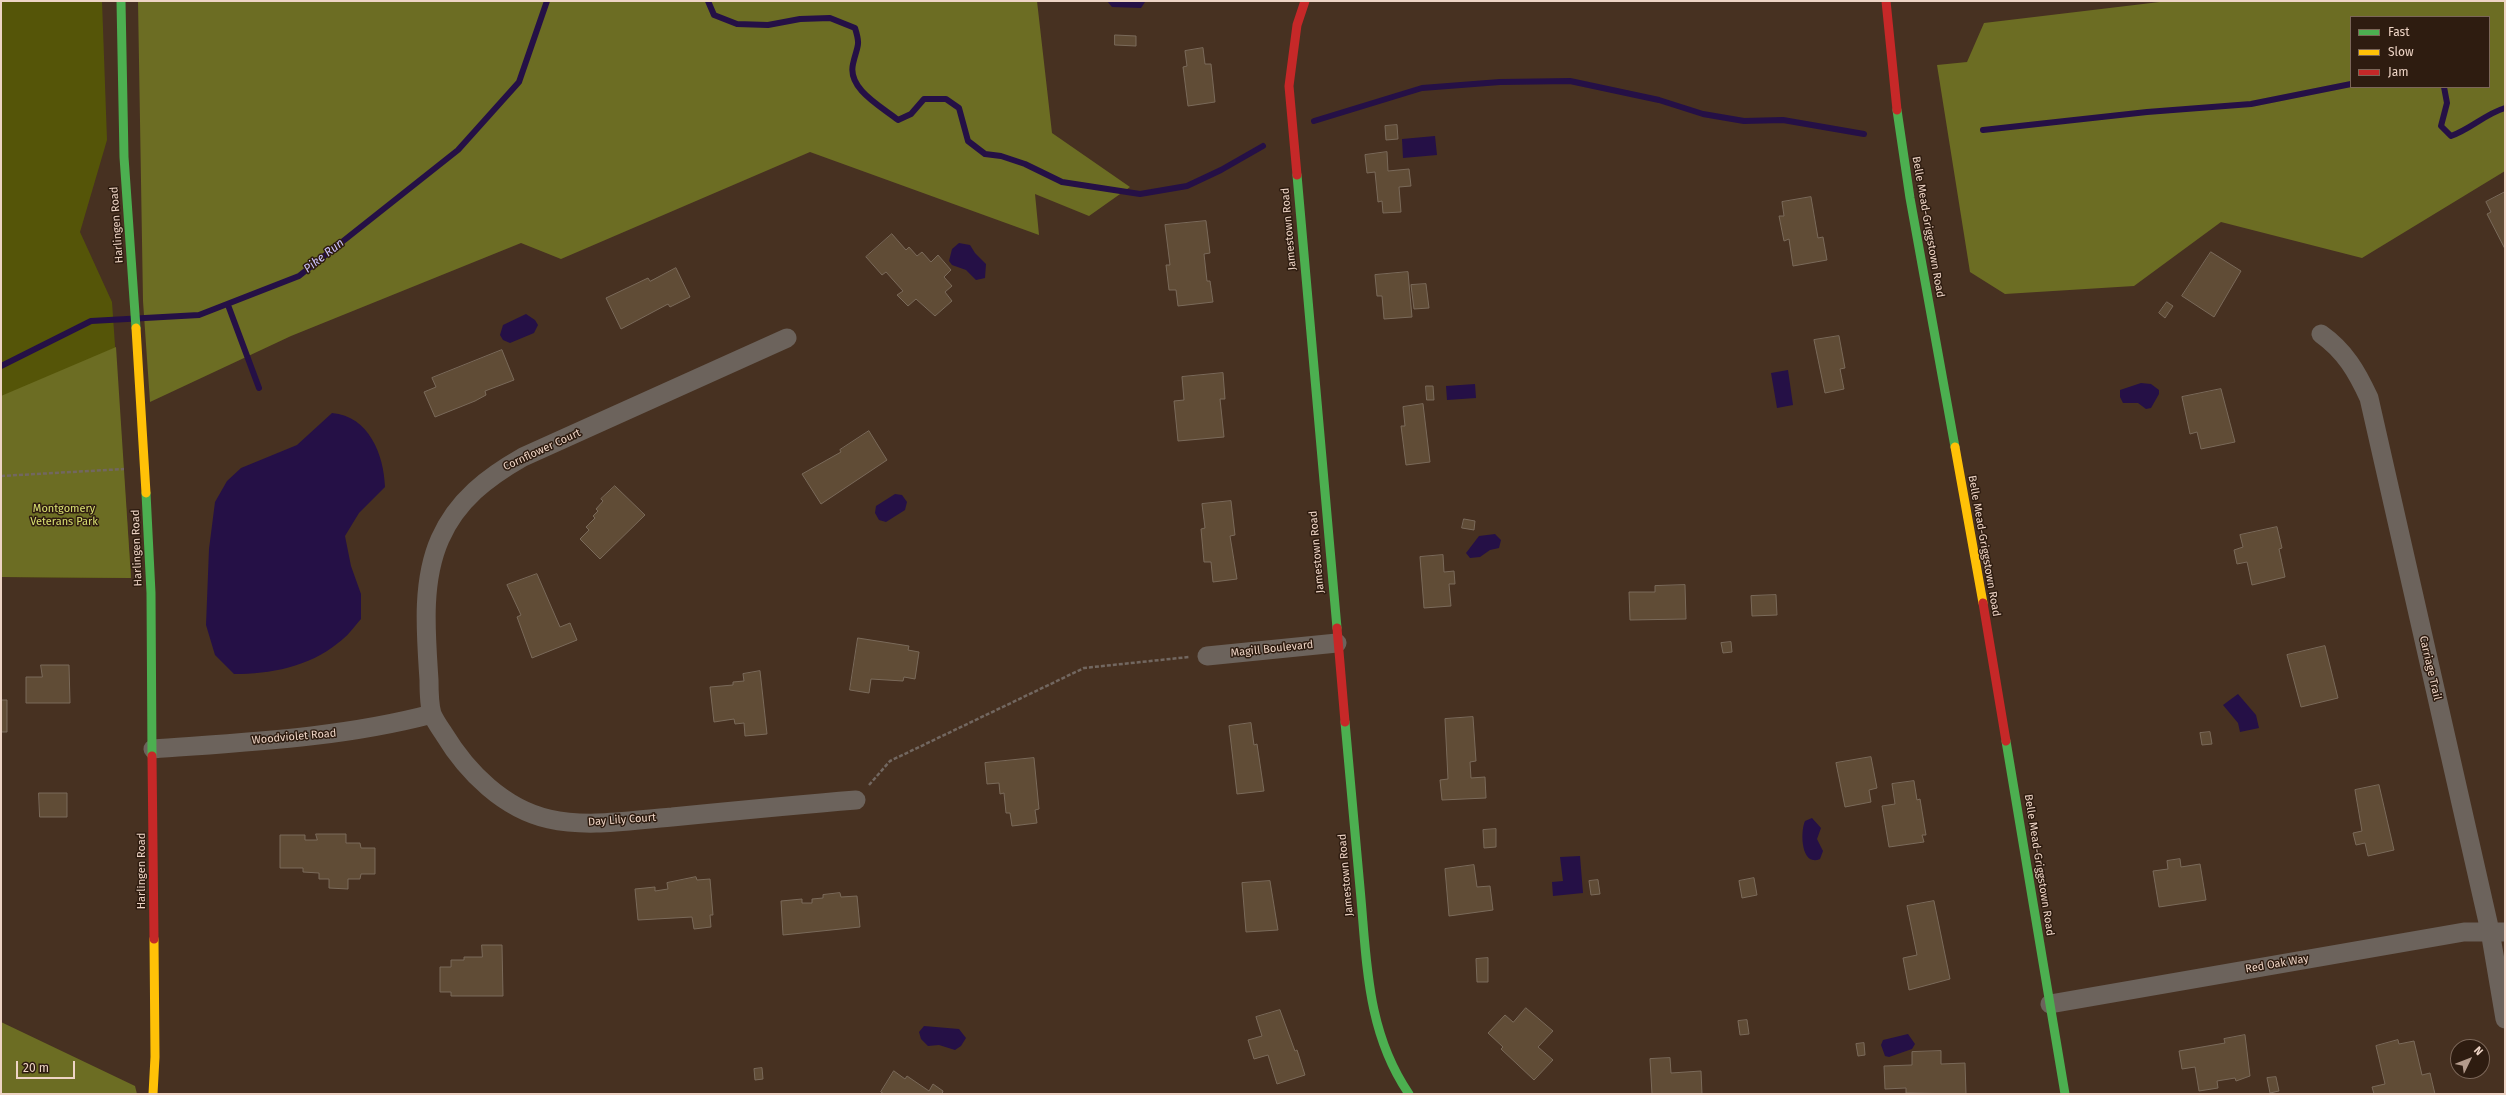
<!DOCTYPE html>
<style>
body{margin:0}
#map{position:relative;width:2506px;height:1095px;overflow:hidden;background:#473121;font-family:"Fira Sans",sans-serif}
canvas{display:block}
.frame{position:absolute;inset:0;border:2px solid #eed4c5;pointer-events:none}
.legend{position:absolute;left:2350px;top:16px;width:140px;height:72px;box-sizing:border-box;background:#2e1c10;border:1px solid #7b6658;margin:0;padding:5px 7px;list-style:none;font-size:12px;color:#eed4c5}
.legend li{display:flex;align-items:center;gap:8px;height:20px}
.legend b{width:20px;border:1px solid #7b6658}
.north{position:absolute;left:2450px;top:1039px;width:40px;height:40px;box-sizing:border-box;background:#2e1c10;border:1px solid #7b6658;border-radius:50%;rotate:47deg;font-size:11px;font-weight:700;line-height:16px;text-align:center;color:#eed4c5}
.north::after{content:'';display:block;margin:auto;width:14px;height:18px;background:#b49b8c;clip-path:polygon(50% 0,100% 100%,50% 72%,0 100%)}
.scale{position:absolute;left:16px;top:1061px;width:59px;height:18px;box-sizing:border-box;border:2px solid #eed4c5;border-top:0;padding-left:5px;font-size:12px;line-height:14px;white-space:nowrap;color:#eed4c5;-webkit-text-stroke:3px #2e1c10;paint-order:stroke}
</style>
<div id="map">
<canvas width="2506" height="1095"></canvas>
<div class="frame"></div>
<ul class="legend">
<li><b style="height:5px;background:#4caf50"></b>Fast</li>
<li><b style="height:5px;background:#ffc107"></b>Slow</li>
<li><b style="height:5px;background:#c62828"></b>Jam</li>
</ul>
<div class="north">N</div>
<div class="scale">20 m</div>
</div>
<script>
const ctx = document.querySelector('canvas').getContext('2d');
ctx.lineJoin = 'round';
function fillPath(path, color) { ctx.fillStyle = color; ctx.fill(path, 'evenodd'); }
function stroke(path, color, width, dash) { ctx.strokeStyle = color; ctx.lineWidth = width; ctx.lineCap = dash ? 'butt' : 'round'; ctx.setLineDash(dash || []); ctx.stroke(path); }
function write(font, color, halo, rows, align = 'center') {
  ctx.font = font + ' "Fira Sans",sans-serif'; ctx.lineWidth = 3; ctx.setLineDash([]); ctx.textBaseline = 'middle'; ctx.strokeStyle = halo; ctx.fillStyle = color; for (const [text, x, y, turn = 0] of rows) {
    ctx.save(); ctx.translate(x, y); ctx.rotate((+turn || 0) * Math.PI / 180); ctx.textAlign = isNaN(turn) ? turn : align; if (halo) ctx.strokeText(text, 0, 0); ctx.fillText(text, 0, 0); ctx.restore();
  }
}
fillPath(new Path2D(`
 M1,1H102L107,140L80,232L112,302L131,578L1,577Z`), '#555508');
fillPath(new Path2D(`
 M138,1H1037L1052,133L1130,187L1089,216L1035,194L1039,235L810,152L561,259L521,243L291,336L150,402L143,301Z
 M2168,1H2505V171L2362,258L2221,222L2134,286L2005,294L1970,272L1937,65L1967,62L1984,23ZM2351,17H2489V87H2351Z
 M116,347L131,578L1,577V396Z
 M1,1022L135,1086L137,1094H1Z`), '#6c6d23');
fillPath(new Path2D(`
 M1107,1H1145V2L1141,8L1112,7Z
 M1435,136L1437,155L1403,158L1402,139Z
 M959,243L970,245L975,253L986,264L985,278L976,280L966,270L952,265L949,261L952,249Z
 M526,314L535,320L538,325L534,333L510,343L503,340L500,335L503,325Z
 M1788,370L1793,405L1777,408L1771,373Z
 M2141,383L2151,384L2159,390V394L2151,408L2146,409L2138,403H2123L2120,397V390Z
 M1475,384L1476,398L1447,400L1446,386Z
 M332,413C369,416 384,455 385,487L359,513L345,536L351,566L361,594V619C354,627 347,637 338,643C309,667 270,674 234,674L215,655L206,625L209,549L215,502L227,481L241,468L297,445Z
 M895,494L902,495L907,502L905,510L886,522L879,520L875,513L876,506Z
 M1495,534L1501,540L1499,548L1490,550L1480,557L1470,558L1466,553L1479,536Z
 M2238,694L2256,715L2259,728L2240,732L2238,723L2223,705Z
 M1812,818L1821,828L1817,839L1823,851L1820,859C1801,867 1800,832 1805,821Z
 M1580,856L1583,893L1553,896L1552,882L1563,881L1560,857Z
 M924,1026L959,1029L966,1038L961,1046L955,1050L939,1045L928,1046L921,1039L919,1032Z
 M1908,1034L1915,1044L1912,1049L1889,1057L1885,1056L1881,1045L1883,1040Z`), '#251046');
stroke(new Path2D(`
 M708,1L714,15L737,24L768,25L800,19L830,18L855,28C861,47 857,45 853,64C847,89 882,107 898,120L911,114L924,99H946L959,108L968,141L985,154L1001,156L1025,164L1062,182L1140,194L1187,186L1221,170L1263,146
 M2444,87L2447,103L2441,126L2451,136C2471,129 2485,114 2505,108
 M1314,121L1422,88L1500,82L1570,81L1659,100L1703,114L1744,121L1783,120L1864,134
 M1983,130L2147,112L2251,104L2351,84
 M228,305L259,388
 M1,366L91,321L199,315L299,276L458,150L519,82L547,1`), '#251046', 6);
const building = new Path2D(`
 M1115,35L1136,36V46L1115,45Z
 M1203,48L1205,64H1211L1215,102L1188,106L1183,67L1187,66L1185,51Z
 M1397,125L1398,139L1386,140L1385,126Z
 M1387,152L1388,171L1409,169L1411,186L1399,187L1401,212L1383,213L1382,201L1378,202L1375,172L1367,173L1365,155Z
 M2505,192V249L2487,214L2491,212L2486,202Z
 M1811,197L1818,238L1823,237L1827,260L1793,266L1789,239L1784,241L1779,216H1784L1782,202Z
 M1206,221L1210,253L1204,254L1207,281H1210L1213,302L1178,306L1176,290H1169L1166,265H1170L1165,225Z
 M892,234L906,250L909,247L917,256L922,252L931,262L938,255L951,270L944,277L952,286L945,292L952,301L935,316L916,299L908,306L897,295L903,291L886,272L882,275L866,257Z
 M2211,252L2241,271L2214,317L2182,296Z
 M676,268L690,297L670,307L668,304L621,329L606,298L648,278L650,281Z
 M1408,272L1412,317L1384,319L1382,296H1377L1375,275Z
 M1426,284L1429,308L1414,309L1411,285Z
 M2167,302L2173,306L2165,318L2159,313Z
 M1839,336L1845,368L1840,369L1844,389L1825,393L1814,340Z
 M502,350L514,380L485,391L486,395L475,401L435,417L424,392L436,387L432,378Z
 M1223,373L1225,399H1220L1224,437L1178,441L1174,401L1184,400L1182,377Z
 M1426,386H1433L1434,400H1427Z
 M2221,389L2235,442L2201,449L2197,432L2190,434L2182,397Z
 M1423,404L1430,462L1406,465L1401,426H1405L1403,407Z
 M869,431L887,460L821,504L802,474L841,452L840,450Z
 M615,486L645,515L600,559L580,539L589,530L586,527L595,518L593,516L598,511L596,509L603,501L601,499Z
 M1231,501L1235,535L1230,536L1237,579L1213,582L1211,562H1204L1201,529L1205,528L1202,504Z
 M1464,519L1475,521L1474,530L1462,528Z
 M2277,527L2282,548L2279,549L2285,577L2252,585L2247,562L2237,564L2234,550L2243,547L2240,535Z
 M1443,555L1444,572L1454,571L1455,584H1449L1451,606L1424,608L1420,557Z
 M537,574L560,627L570,623L577,640L532,658L517,617L521,615L507,585Z
 M1685,585L1686,619L1630,620L1629,592H1655V586Z
 M1776,595L1777,615L1752,616L1751,596Z
 M858,638L909,646L908,650L919,652L915,679L904,677L903,681L871,679L869,693L850,690Z
 M1731,642L1732,652L1723,653L1721,643Z
 M2325,646L2338,698L2301,707L2287,655Z
 M41,665H69L70,703H26V677H42Z
 M760,671L767,734L745,736L744,723L735,724L734,719L714,722L710,687L733,685V682L744,681L743,674Z
 M1,700H7V732H1Z
 M1473,717L1476,761L1470,762L1471,778L1485,777L1486,798L1442,800L1440,780L1448,779L1445,719Z
 M1251,723L1254,745L1257,744L1264,791L1237,794L1229,726Z
 M2210,732L2212,744L2202,745L2200,733Z
 M1871,757L1877,788L1869,790L1871,802L1845,807L1836,763Z
 M1034,758L1039,809L1035,810L1037,823L1012,826L1010,813H1006L1004,793L1000,794L999,783L987,784L985,763Z
 M1914,781L1917,800L1920,799L1926,835H1922L1924,842L1889,847L1882,806L1895,804L1892,784Z
 M2379,785L2394,850L2368,856L2365,843L2356,845L2353,833L2362,831L2355,790Z
 M39,793H67V817H40Z
 M1496,829V847L1484,848L1483,830Z
 M316,834H346V843H360L361,848H375V874H361L360,879H348V889L329,888V879H319V873L303,872V868H280V835H305V840H317Z
 M2180,859L2181,867L2200,864L2206,900L2159,907L2153,871L2168,869L2167,861Z
 M1474,865L1477,887L1490,886L1493,910L1449,916L1445,869Z
 M696,877L697,880L710,879L713,915H710L711,927L694,929L692,917L638,920L635,889L655,887V891L668,889L667,883Z
 M1754,878L1757,895L1742,898L1739,881Z
 M1598,880L1600,894L1591,895L1589,881Z
 M1270,881L1278,930L1246,932L1242,883Z
 M840,893L841,897L857,896L860,927L783,935L781,901L802,899V903H812V899L823,898V895Z
 M1934,901L1950,979L1909,990L1903,958L1917,955L1907,906Z
 M482,945H502L503,996H451V992H440V967H451V960H464V957H482Z
 M1488,958V982H1477L1476,959Z
 M1526,1008L1553,1031L1538,1047L1553,1060L1534,1080L1501,1049L1503,1047L1488,1033L1505,1015L1513,1022Z
 M1280,1010L1295,1051L1297,1050L1305,1075L1277,1084L1268,1055L1254,1059L1248,1040L1262,1036L1256,1017Z
 M1747,1020L1749,1034L1740,1035L1738,1021Z
 M2245,1035L2250,1076L2236,1081L2235,1078L2217,1081L2218,1088L2199,1091L2195,1067L2182,1069L2179,1051L2225,1043L2224,1039Z
 M2398,1040L2399,1044L2414,1041L2422,1075L2430,1073L2435,1094H2374L2372,1087L2385,1084L2376,1046Z
 M1864,1043L1865,1055L1858,1056L1856,1044Z
 M1941,1051V1064L1965,1063L1966,1094L1906,1093V1088L1885,1089L1884,1066L1912,1065V1052Z
 M1670,1058L1671,1073L1701,1071L1702,1094H1652L1650,1059Z
 M762,1068L763,1079L755,1080L754,1069Z
 M894,1071L905,1079L907,1076L929,1091L933,1084L943,1091L942,1094H884L881,1092Z
 M2276,1077L2279,1091L2270,1093L2267,1078Z`);
fillPath(building, '#604c36');
stroke(building, '#7a6a5a', 1);
stroke(new Path2D(`
 M1,476L124,469
 M869,785L890,761L1084,668L1189,657`), '#726760', 2.5, [4, 2]);
stroke(new Path2D(`
 M2321,334C2345,351 2357,372 2369,398L2490,931L2505,1019
 M787,338L523,457C488,477 457,500 440,539C421,582 426,634 429,680C429,690 429,704 432,714C435,721 440,728 444,734C467,772 504,809 549,819C589,828 631,820 672,817C733,811 794,805 856,800
 M1207,656L1337,643
 M153,749C247,742 341,738 432,714
 M2050,1004L2464,932H2505`), '#6c635c', 19);
stroke(new Path2D(`
 M121,1L124,157L136,328
 M1897,110L1910,198L1955,447
 M1297,175L1337,628
 M146,493L151,593L152,756
 M1345,722C1350,778 1355,833 1360,888C1367,961 1366,1031 1409,1094
 M2006,741L2065,1094`), '#4caf50', 9);
stroke(new Path2D(`
 M136,328L146,493
 M1955,447L1983,603
 M153,1094L155,1057L154,939`), '#ffc107', 9);
stroke(new Path2D(`
 M1886,1L1897,110
 M1297,175L1289,86L1297,25L1305,1
 M1983,603L2006,741
 M1337,628L1345,722
 M152,756L154,939`), '#c62828', 9);
write('11px', '#eed4c5', '#2e1c10', [
 ["Harlingen Road",117,225,-94],
 ["Belle Mead-Griggstown Road",1928,227,80],
 ["Jamestown Road",1289,229,-95],
 ["Cornflower Court",542,450,-25],
 ["Belle Mead-Griggstown Road",1984,546,80],
 ["Harlingen Road",137,548,-92],
 ["Jamestown Road",1317,552,-95],
 ["Magill Boulevard",1272,649,-6],
 ["Carriage Trail",2430,668,77],
 ["Woodviolet Road",294,737,-5],
 ["Day Lily Court",622,820,-4],
 ["Belle Mead-Griggstown Road",2039,865,81],
 ["Harlingen Road",142,871,-90],
 ["Jamestown Road",1346,875,-95],
 ["Red Oak Way",2277,964,-10]
]);
write('11px', '#d8e071', '#2e1c10', [
 ["Montgomery",64,509],
 ["Veterans Park",64,522]
]);
write('italic 12px', '#ccc2fc', '#2e1c10', [
 ["Pike Run",324,256,-38]
]);
</script>
